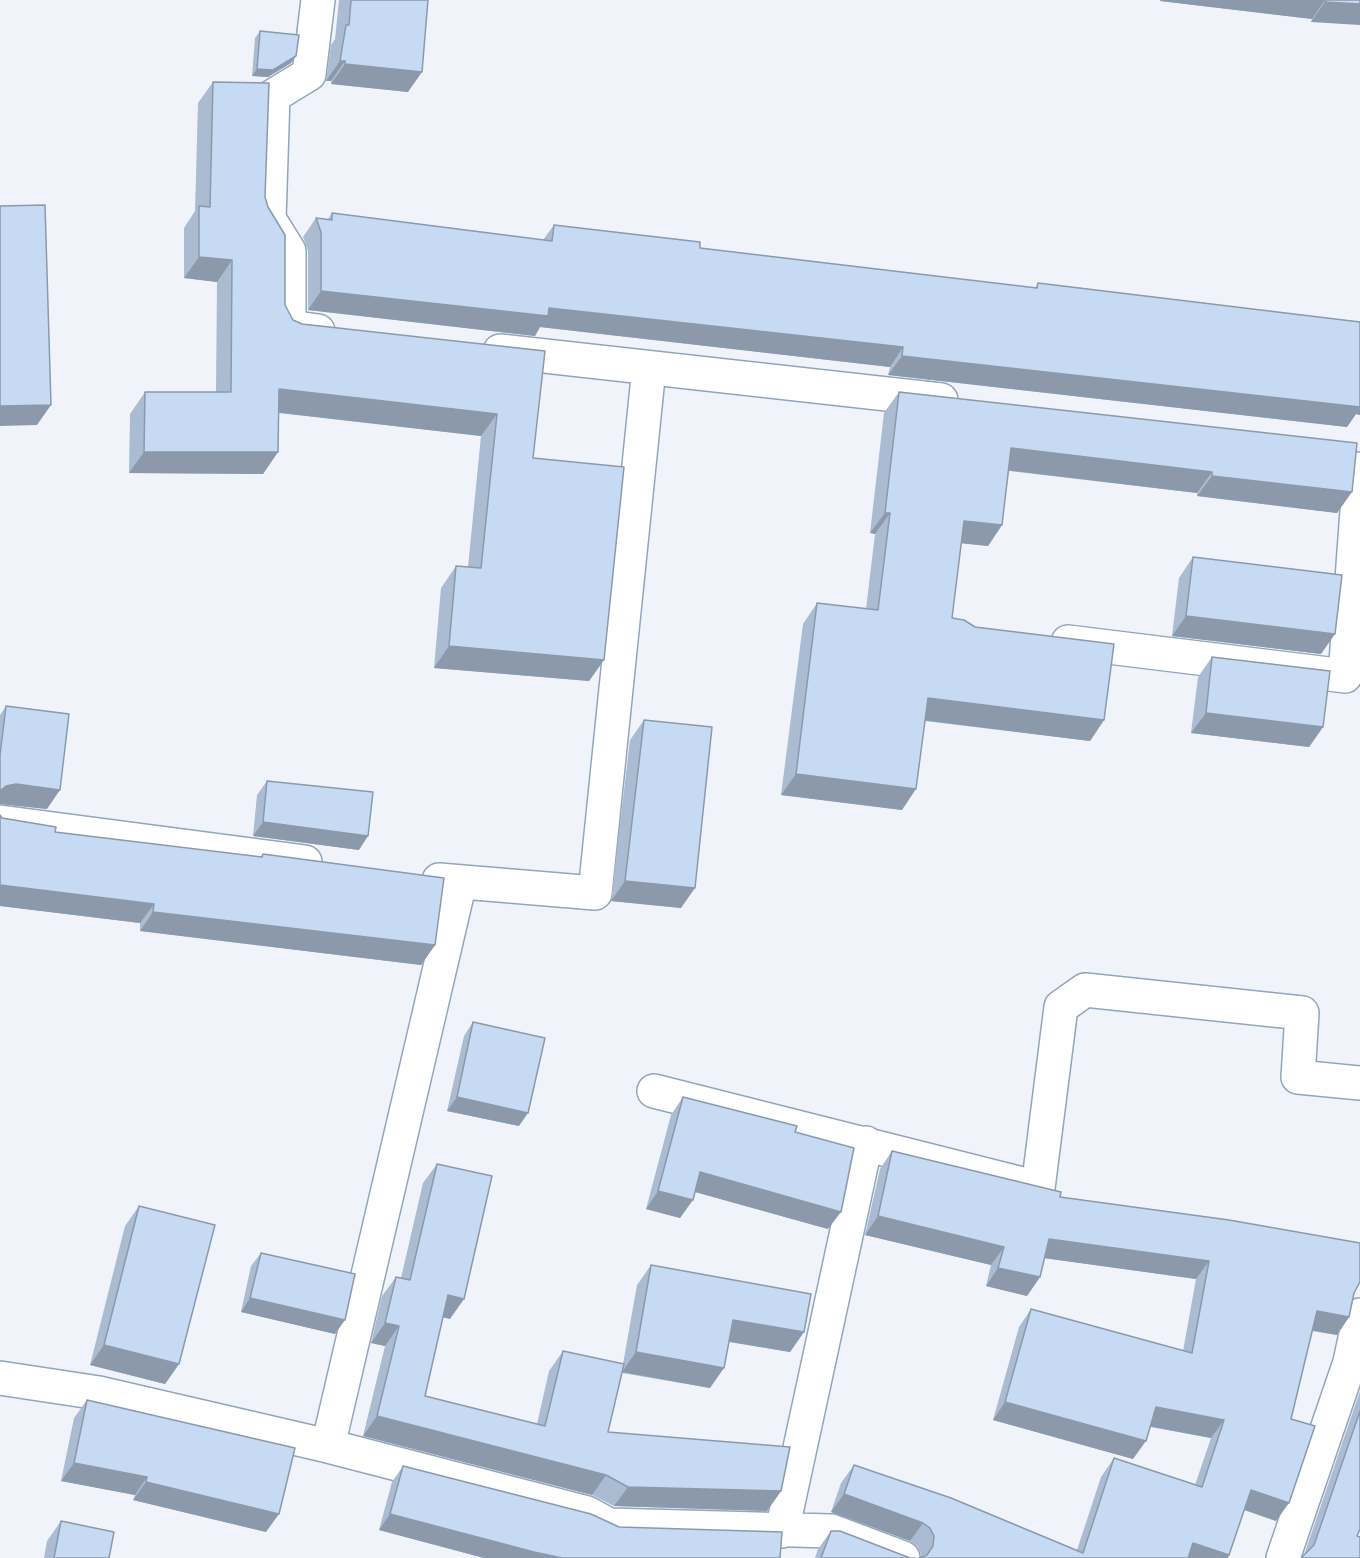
<!DOCTYPE html>
<style>
body{margin:0}
canvas{display:block;background:#f0f4fa}
</style>
<canvas width="1360" height="1558"></canvas>
<script>
const ctx = document.querySelector('canvas').getContext('2d');
ctx.lineJoin = 'round';
function stroke(path, color, width, dash) { ctx.strokeStyle = color; ctx.lineWidth = width; ctx.lineCap = dash ? 'butt' : 'round'; ctx.setLineDash(dash || []); ctx.stroke(path); }
function fillPath(path, color) { ctx.fillStyle = color; ctx.fill(path, 'evenodd'); }
const street = new Path2D(`
 M318,331L289,327V251L269,219L273,96L309,74L318,0
 M500,351L941,400
 M1068,642L1345,676L1360,469
 M0,822L305,862
 M439,880L595,893L649,368
 M460,882L328,1446L587,1513L609,1525L831,1531L903,1558
 M654,1091L1038,1188L1061,1007L1085,990L1302,1013L1298,1077L1360,1083
 M0,1378L99,1393L328,1446
 M782,1531L866,1143
 M1283,1558L1350,1362L1360,1315`);
stroke(street, '#92a5be', 36);
stroke(street, '#fff', 33);
fillPath(new Path2D(`
 M339,0H428L408,92L331,84V81H326L331,45L335,39Z
 M1160,0H1360L1311,22L1312,19L1160,1Z
 M260,31L291,63L268,77L252,76L255,38Z
 M213,82L265,197L285,305L293,320L302,324L545,351L533,458L604,660L589,681L434,668L441,588L456,566L468,567L481,436L279,413L278,452L263,474L129,473L130,414L145,392H216L217,282L184,278V228L195,211L198,103Z
 M332,213L543,240L554,225L700,248L826,263L1035,288L1038,283L1360,322V415L1356,414L1347,427L888,375L890,367L540,327L535,336L308,310V251L303,237L316,218L328,219Z
 M899,392L1357,443L1337,513L1197,496V493L1009,471L1002,525L988,546L961,543L952,618L1104,720L1090,741L925,721L902,810L781,795L803,624L817,603L866,609L875,534L870,533L884,413Z
 M1193,557L1321,654L1172,636L1179,578Z
 M1212,657L1323,727L1309,747L1191,733L1198,677Z
 M6,706L47,809L0,804V715Z
 M644,720L681,908L611,901L630,740Z
 M267,781L359,850L253,836L257,795Z
 M0,815L2,818L55,832L261,857L263,854L435,945L421,965L140,931V923L0,906Z
 M473,1022L519,1126L447,1111L464,1036Z
 M683,1097L795,1132L828,1229L695,1192L680,1218L646,1209L671,1115Z
 M892,1151L1060,1197L1354,1293L1349,1317L1337,1335L1312,1331L1291,1419L1276,1521L1244,1510L1229,1555L921,1557V1554L917,1546L910,1541L831,1512L841,1483L854,1465L1077,1550L1101,1477L1114,1458L1195,1485L1211,1438L1150,1427L1133,1459L993,1420L1019,1327L1031,1309L1183,1351L1196,1279L1044,1258L1040,1277L1027,1296L986,1286L991,1265L865,1235L880,1169Z
 M437,1164L450,1319L443,1317L425,1396L537,1424L549,1371L563,1351L623,1364L637,1285L651,1265L804,1332L790,1352L729,1342L710,1388L622,1373L608,1432L781,1491L767,1511L614,1506L592,1495L363,1436L385,1346L371,1343L382,1296L396,1277L401,1278L423,1183Z
 M139,1206L179,1364L165,1384L90,1365L125,1226Z
 M261,1253L335,1334L241,1312L251,1266Z
 M1360,1391V1529L1357,1536L1360,1558H1301L1304,1555Z
 M87,1400L266,1532L133,1500L135,1495L61,1481L74,1418Z
 M403,1466L619,1527L780,1558H484L379,1530L392,1482Z
 M61,1521L109,1558H44L47,1541Z
 M831,1531L910,1558H915H815L818,1549Z`), '#aabbd2');
fillPath(new Path2D(`
 M1161,0H1325L1312,19L1160,1Z
 M1325,2L1360,4V25L1311,22Z
 M296,56L291,63L268,77L252,76L257,69Z
 M340,61H345L331,81H326Z
 M345,64L422,72L408,92L331,84Z
 M199,257L232,260L217,282L184,278Z
 M321,291L549,308L903,347L890,367L540,327L535,336L308,310Z
 M902,356L1360,398V415L1356,414L1347,427L888,375Z
 M279,389L497,414L481,436L264,411Z
 M51,405L37,425L0,426V406Z
 M1011,448L1212,472L1197,493L997,469Z
 M144,452H278L263,474L129,473Z
 M1212,476L1352,492L1337,513L1197,496Z
 M885,513H890L875,534L870,533Z
 M964,521L1002,525L988,546L949,542Z
 M1186,616L1335,634L1321,654L1172,636Z
 M449,646L604,660L589,681L434,668Z
 M928,698L1104,720L1090,741L913,719Z
 M1206,713L1323,727L1309,747L1191,733Z
 M796,774L916,789L902,810L781,795Z
 M16,784L60,790L47,809L0,804V791L6,786Z
 M263,822L368,836L359,850L253,836Z
 M625,881L695,888L681,908L611,901Z
 M0,885L154,904L140,923L0,906Z
 M153,912L435,945L421,965L140,931Z
 M457,1097L528,1113L519,1126L447,1111Z
 M700,1172L841,1212L828,1229L688,1190Z
 M658,1191L693,1200L680,1218L646,1209Z
 M878,1216L1004,1247L991,1265L865,1235Z
 M1049,1239L1209,1261L1196,1279L1036,1257Z
 M998,1268L1040,1277L1027,1296L986,1286Z
 M448,1295L464,1299L450,1319L434,1315Z
 M250,1298L345,1320L335,1334L241,1312Z
 M1317,1311L1349,1317L1337,1335L1304,1329Z
 M733,1320L804,1332L790,1352L719,1340Z
 M385,1323L399,1326L385,1346L371,1343Z
 M104,1345L179,1364L165,1384L90,1365Z
 M636,1352L724,1368L710,1388L622,1372Z
 M1005,1402L1146,1441L1133,1459L993,1420Z
 M1156,1407L1224,1420L1211,1438L1143,1425Z
 M377,1416L606,1475L592,1495L363,1436Z
 M74,1463L147,1477L135,1495L61,1481Z
 M146,1482L279,1514L266,1532L133,1500Z
 M628,1487L781,1491L767,1511L614,1506Z
 M1251,1490L1289,1503L1276,1521L1239,1508Z
 M844,1494L923,1523L910,1541L831,1512Z
 M390,1514L562,1558H484L379,1530Z
 M1193,1543L1229,1555L1228,1558H1182Z`), '#8b99ab');
const building = new Path2D(`
 M351,0H428L422,72L345,64V61H340L346,25H349Z
 M1326,0H1360V4L1325,2Z
 M260,31L299,35L296,56L273,70L257,69Z
 M213,82L269,83L265,197L268,207L285,235V305L293,320L302,324L545,351L533,458L624,467L604,660L449,646L456,566L481,568L497,414L279,389L278,452H144L145,392H231L232,260L199,257V206L210,207Z
 M45,205L51,405L0,406V206Z
 M332,213L552,241L554,225L700,242V248L826,263L1037,288L1038,283L1360,322V407L902,356L903,347L549,308L548,316L321,291V232L316,218L332,220Z
 M899,392L1357,443L1352,492L1212,476V472L1011,448L1002,525L964,521L952,618L964,620L975,627L1114,644L1104,720L928,698L916,789L796,774L817,603L878,610L890,513H885Z
 M1193,557L1342,575L1335,634L1186,616Z
 M1212,657L1330,671L1323,727L1206,713Z
 M6,706L69,714L60,790L16,784L6,786L0,791V755Z
 M644,720L712,727L695,888L625,881Z
 M267,781L373,792L368,836L263,822Z
 M0,815L2,818L56,827L55,832L262,857L263,854L444,878L435,945L153,912L154,904L0,885Z
 M473,1022L545,1038L528,1113L457,1097Z
 M683,1097L797,1126L795,1132L854,1148L841,1212L700,1172L693,1200L658,1191Z
 M892,1151L1061,1192L1060,1197L1229,1220L1360,1243V1282L1354,1293L1349,1317L1317,1311L1291,1419L1315,1426L1289,1503L1251,1490L1229,1555L1193,1543L1188,1558H919L927,1555L933,1546L934,1536L930,1528L923,1523L844,1494L854,1465L951,1498L1083,1553L1114,1458L1202,1487L1224,1420L1156,1407L1146,1441L1005,1402L1031,1309L1192,1353L1209,1261L1049,1239L1040,1277L998,1268L1004,1247L878,1216Z
 M437,1164L492,1176L464,1299L448,1295L425,1396L545,1426L563,1351L624,1364L608,1432L790,1447L781,1491L628,1487L606,1475L377,1416L399,1326L385,1323L396,1277L410,1280Z
 M139,1206L215,1225L179,1364L104,1345Z
 M261,1253L355,1274L345,1320L250,1298Z
 M651,1265L811,1294L804,1332L733,1320L724,1368L636,1352Z
 M87,1400L295,1448L279,1514L146,1482L147,1477L74,1463Z
 M1360,1411V1529L1357,1536L1360,1537V1558H1302L1303,1556L1314,1545Z
 M403,1466L591,1514L619,1527L782,1532L780,1558H562L534,1552L390,1514Z
 M61,1521L114,1532L109,1558H54Z
 M831,1531H840L910,1558H915H821Z`);
fillPath(building, '#c6daf4');
stroke(building, '#8b99ab', 1.5);
</script>
